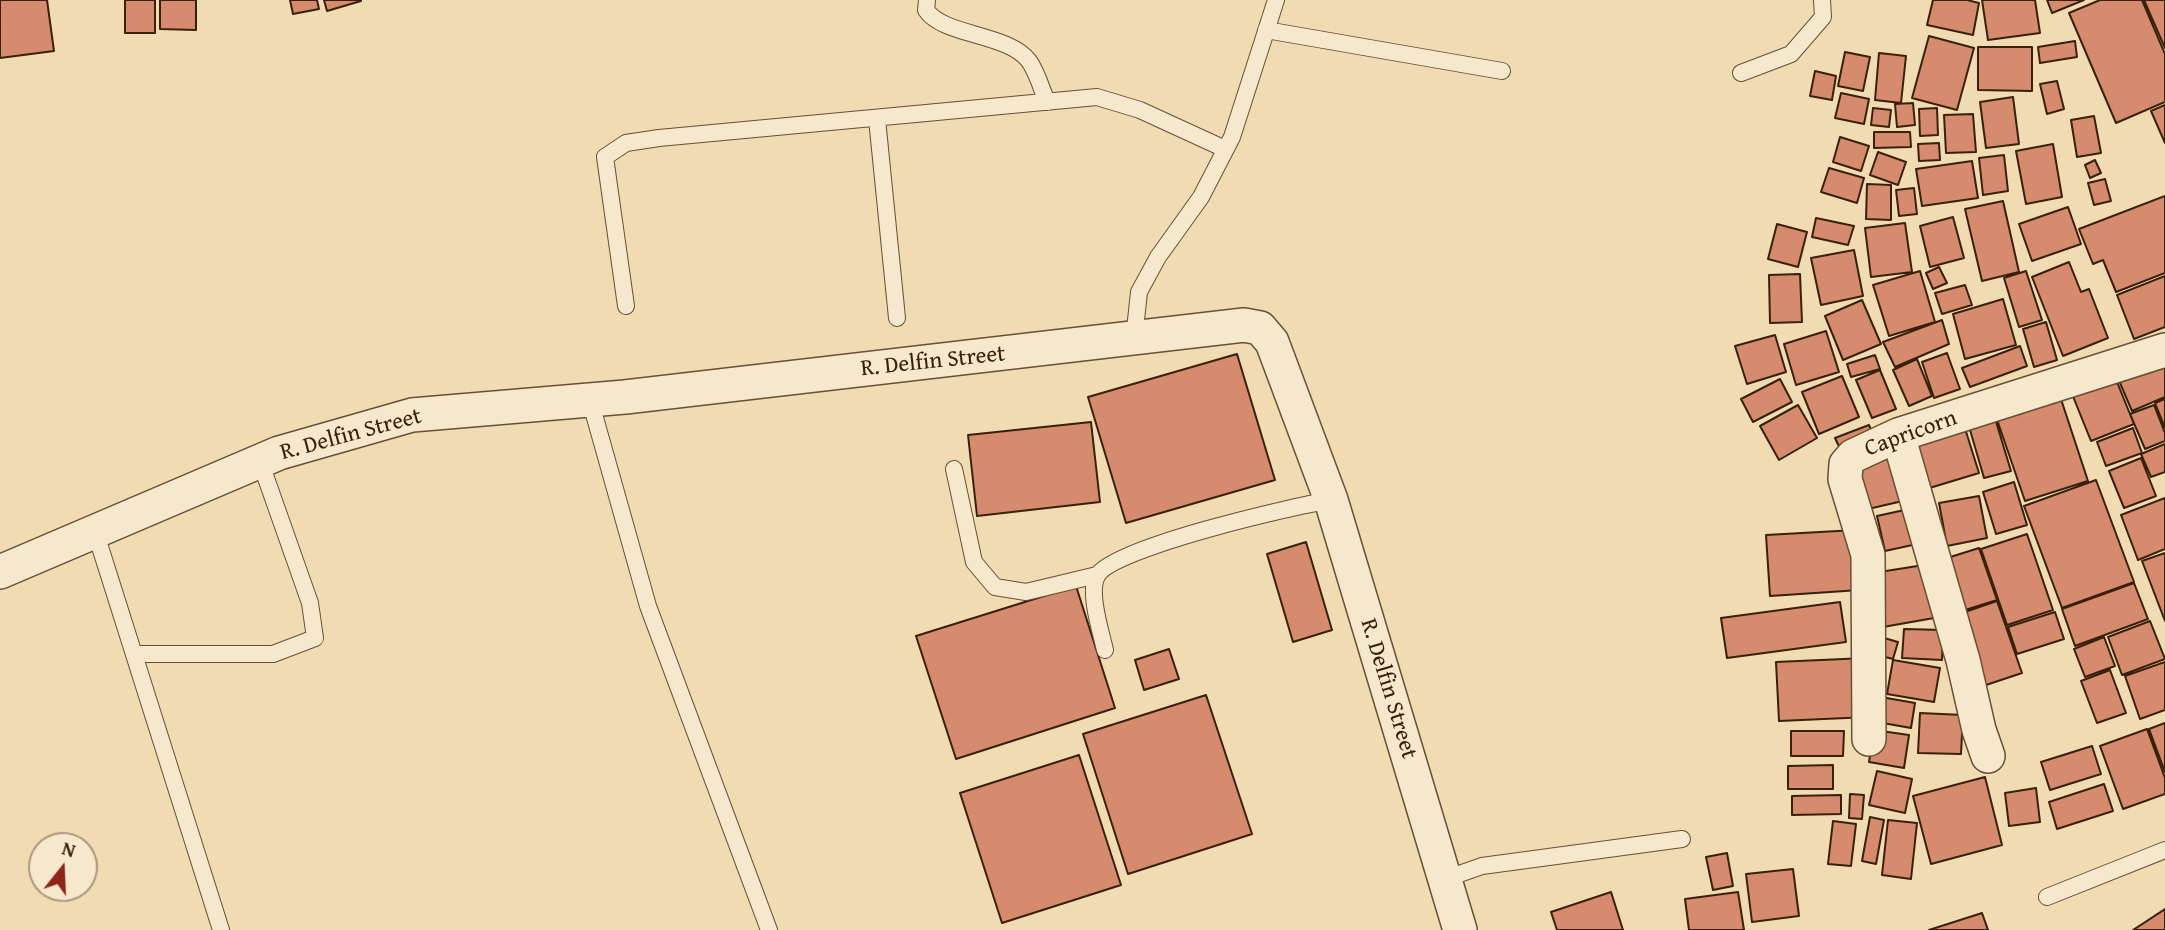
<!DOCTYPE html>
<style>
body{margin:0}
#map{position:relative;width:2165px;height:930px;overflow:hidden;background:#f0dbb2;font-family:"Gentium Book Plus",serif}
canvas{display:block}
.north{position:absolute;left:28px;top:832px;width:70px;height:70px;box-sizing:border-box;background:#f5e8cd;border:2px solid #aa987f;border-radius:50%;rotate:18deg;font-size:19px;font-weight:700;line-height:28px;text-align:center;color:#392109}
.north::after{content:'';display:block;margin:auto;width:24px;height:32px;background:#8f2418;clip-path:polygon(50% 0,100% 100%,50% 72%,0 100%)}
</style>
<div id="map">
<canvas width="2165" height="930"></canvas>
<div class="north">N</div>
</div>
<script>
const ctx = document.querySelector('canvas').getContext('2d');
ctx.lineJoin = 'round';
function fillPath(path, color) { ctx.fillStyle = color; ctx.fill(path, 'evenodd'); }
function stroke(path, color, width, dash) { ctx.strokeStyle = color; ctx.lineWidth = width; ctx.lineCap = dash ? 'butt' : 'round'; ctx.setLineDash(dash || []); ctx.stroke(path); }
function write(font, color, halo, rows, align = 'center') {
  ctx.font = font + ' "Gentium Book Plus",serif'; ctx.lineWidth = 7; ctx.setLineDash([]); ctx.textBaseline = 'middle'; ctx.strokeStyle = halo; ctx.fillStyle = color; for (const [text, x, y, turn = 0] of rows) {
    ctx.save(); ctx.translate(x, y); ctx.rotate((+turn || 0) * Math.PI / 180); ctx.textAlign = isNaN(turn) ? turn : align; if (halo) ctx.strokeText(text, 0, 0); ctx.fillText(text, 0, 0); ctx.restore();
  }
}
const building = new Path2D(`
 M0,0H47L54,51L0,58Z
 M125,0H155V33H125Z
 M160,0H196V30L160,29Z
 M290,0H317L319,9L293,14Z
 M324,0H361V1L327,11Z
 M1933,0H1967L1979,3L1973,35L1927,25Z
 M1982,0H2035L2040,33L1988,40Z
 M2047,0H2084L2052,13Z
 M2100,0H2142L2165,54V102L2116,123L2069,13Z
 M2144,0H2165V48Z
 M1929,36L1974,48L1957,110L1912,98Z
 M2075,41L2077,57L2040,63L2038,47Z
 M1978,47H2032V91L1978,90Z
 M1845,52L1870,57L1863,91L1838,86Z
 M1879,53L1906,56L1901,103L1875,100Z
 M1815,71L1836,76L1832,100L1810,96Z
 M2057,81L2064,109L2047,114L2040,84Z
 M1841,93L1869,99L1864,124L1835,118Z
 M2013,97L2019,144L1986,148L1980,102Z
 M1913,103L1915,125L1897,127L1895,104Z
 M2165,105V143L2151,111Z
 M1873,108L1891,110L1889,127L1871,125Z
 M1937,108L1938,135L1920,136L1919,109Z
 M1973,114L1976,152L1946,153L1944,115Z
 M2094,116L2101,153L2077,157L2071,120Z
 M1874,132H1910L1911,147L1874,148Z
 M1840,137L1869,146L1861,171L1833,162Z
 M1939,143L1940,160L1919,161L1918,144Z
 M2053,144L2062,197L2026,204L2016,151Z
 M1878,152L1906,162L1898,185L1870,175Z
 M2004,155L2008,191L1983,195L1979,158Z
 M2095,160L2101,173L2090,178L2085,165Z
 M1972,161L1978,198L1922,206L1916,169Z
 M1829,168L1864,178L1857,203L1821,192Z
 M2105,179L2111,201L2094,205L2088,183Z
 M1867,184L1891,185V220L1866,219Z
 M1914,188L1917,214L1899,216L1896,190Z
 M2165,196V273L2116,292L2103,260L2093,264L2079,229Z
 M2003,201L2019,272L1982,281L1965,209Z
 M2068,207L2081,244L2032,261L2019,224Z
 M1953,217L1964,258L1930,267L1920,226Z
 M1816,218L1854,226L1848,245L1812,237Z
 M1905,223L1912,272L1871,277L1865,228Z
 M1777,224L1807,232L1798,267L1768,259Z
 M1854,250L1863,296L1821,305L1811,258Z
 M2069,262L2081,292L2089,289L2108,338L2063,356L2032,277Z
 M1939,267L1947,283L1933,289L1926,273Z
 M1920,271L1935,322L1889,336L1873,285Z
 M2026,271L2042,320L2019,327L2004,278Z
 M1800,274L1802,322L1770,323L1769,275Z
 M2165,276V327L2134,339L2117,295Z
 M1965,285L1972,305L1942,314L1935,293Z
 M2003,299L2016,345L1965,359L1953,314Z
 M1862,300L1881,344L1843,360L1825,316Z
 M1942,320L1949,344L1895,367L1883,342Z
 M2046,322L2057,360L2034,367L2023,329Z
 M1826,331L1839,372L1796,385L1784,344Z
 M1775,335L1786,372L1747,384L1735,346Z
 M2020,346L2027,366L1970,387L1962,368Z
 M1947,353L1960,389L1934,398L1922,362Z
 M1237,354L1275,480L1126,523L1088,397Z
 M1875,355L1880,369L1851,377L1847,364Z
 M2165,357V397L2132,411L2117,376Z
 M1917,359L1932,396L1909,406L1893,370Z
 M1880,370L1896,409L1872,418L1856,380Z
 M2113,372L2134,424L2091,441L2070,389Z
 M1842,376L1859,417L1819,434L1802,392Z
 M1780,379L1792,402L1753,422L1741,399Z
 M2057,387L2088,481L2025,501L1993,408Z
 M2165,399V428L2155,403Z
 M1798,405L1817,438L1779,460L1760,426Z
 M2154,405L2165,433V441L2145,449L2130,414Z
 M1994,415L2011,471L1984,478L1968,423Z
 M1091,422L1100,502L977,516L968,435Z
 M1963,422L1979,473L1923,490L1908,439Z
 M1869,425L1876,442L1843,455L1835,438Z
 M2133,428L2142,453L2106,466L2097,442Z
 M2165,444V472L2151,477L2141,454Z
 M1894,447L1907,500L1868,509L1855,456Z
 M2141,458L2156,496L2124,508L2109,471Z
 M2096,480L2134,582L2062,608L2024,506Z
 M2014,482L2027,525L1996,534L1983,492Z
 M1979,496L1987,538L1947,546L1939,503Z
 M2165,498V549L2138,560L2121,515Z
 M1909,509L1917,544L1885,551L1877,516Z
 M1856,530L1860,590L1770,596L1766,535Z
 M2027,534L2053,610L2007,625L1981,549Z
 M1306,542L1332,630L1293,642L1267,554Z
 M1979,548L1997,600L1962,611L1944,559Z
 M2165,553V621L2142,561Z
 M1924,565L1934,618L1883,627L1873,573Z
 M2134,583L2148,619L2075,646L2062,609Z
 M1076,586L1115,708L956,759L916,636Z
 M1997,601L2022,673L1983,686L1959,614Z
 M1840,602L1846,642L1727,658L1721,618Z
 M2055,612L2064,639L2017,654L2008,627Z
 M2150,621L2165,659L2122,675L2108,637Z
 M1904,629L1943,630L1942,660L1902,658Z
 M1877,636L1898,642L1893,659L1873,654Z
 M2104,637L2115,666L2085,677L2074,649Z
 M1169,649L1179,679L1144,690L1135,660Z
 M1866,658L1869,717L1779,721L1776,662Z
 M1893,660L1940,668L1934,702L1887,694Z
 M2165,662V710L2140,719L2125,676Z
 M2110,670L2126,713L2097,723L2081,681Z
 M1206,695L1252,834L1128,874L1083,734Z
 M1881,697L1915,703L1911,728L1877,722Z
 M1920,713L1963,715L1961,754L1918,753Z
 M2165,723V772L2149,729Z
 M2147,729L2165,778V794L2123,809L2100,746Z
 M1874,730L1909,735L1904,768L1869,762Z
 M1791,731H1844L1843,756H1791Z
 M2092,746L2101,774L2050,790L2041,762Z
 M1079,755L1121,885L1002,923L960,793Z
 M1833,765V789H1788V766Z
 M1877,771L1912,779L1905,813L1869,805Z
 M1985,777L2002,845L1931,864L1913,796Z
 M2104,784L2113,811L2057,829L2049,802Z
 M2036,788L2040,822L2009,826L2005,793Z
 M1850,794L1864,795L1862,819L1849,818Z
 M1841,795V814L1792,815V796Z
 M1870,817L1884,820L1876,864L1862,861Z
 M1888,820L1917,823L1911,879L1882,875Z
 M1833,821L1856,824L1851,866L1828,864Z
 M1727,853L1733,886L1713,890L1706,857Z
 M1793,869L1799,916L1752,922L1746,874Z
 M1611,892L1623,930H1557L1551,912Z
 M1738,892L1744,930H1689L1685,899Z
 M2165,909V930H2133Z
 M1982,913L1988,930H1929Z`);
fillPath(building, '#d68b6f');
stroke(building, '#392109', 2);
const service = new Path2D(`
 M927,0L926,10C943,36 1008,33 1029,61C1037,72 1042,90 1047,102
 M1266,30L1502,71
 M1741,73L1791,54L1823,17L1822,0
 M877,119L897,318
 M626,306L605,157L626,143L659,138L1097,97L1140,110L1225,149
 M1134,339L1139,292L1158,257L1201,197L1232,137L1276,0
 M590,400L648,606L769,930
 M954,469L974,562L995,587L1026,592L1097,575
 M95,531L221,930
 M1105,650C1101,632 1088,592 1097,576C1111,548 1294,506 1331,500
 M135,654H273L315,638L310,603L260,461
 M1445,879L1482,866L1682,839
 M2047,897L2165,850`);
const minor = new Path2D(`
 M1898,435L1963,660L1979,730L1988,756
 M0,572L279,453L412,415L625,397L1244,325L1260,328L1272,342L1331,500L1460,930
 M1869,739L1868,555L1845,479L1846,464L1853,456L1898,435L2165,350`);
stroke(service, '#675033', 18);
stroke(minor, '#675033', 36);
stroke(service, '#f5e8cd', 16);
stroke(minor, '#f5e8cd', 33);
write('23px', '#392109', '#f5e8cd', [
 ["R. Delfin Street",933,362,-6],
 ["Capricorn",1911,434,-20],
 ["R. Delfin Street",351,435,-15],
 ["R. Delfin Street",1388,689,73]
]);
</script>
